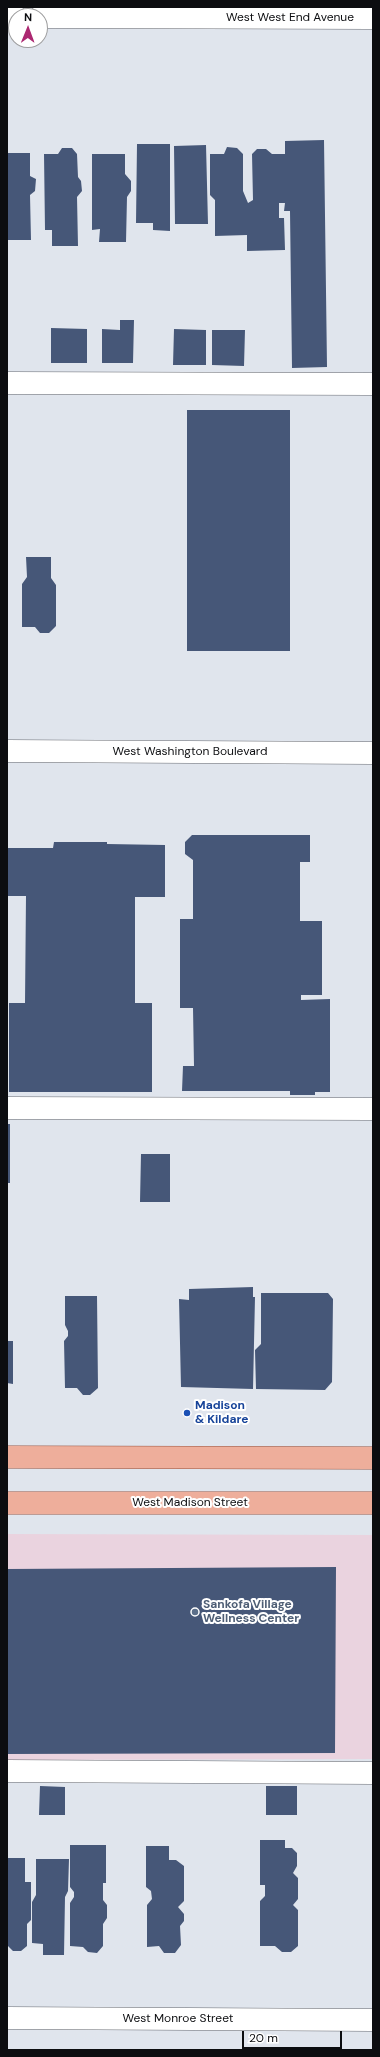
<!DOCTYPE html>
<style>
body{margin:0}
#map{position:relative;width:380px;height:2057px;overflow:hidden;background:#e0e5ed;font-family:"DM Sans",sans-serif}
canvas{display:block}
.frame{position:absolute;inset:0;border:8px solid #0c0d10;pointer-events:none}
.north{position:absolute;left:8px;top:8px;width:40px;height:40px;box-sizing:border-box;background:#fff;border:1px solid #9e9e9f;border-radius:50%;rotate:1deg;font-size:11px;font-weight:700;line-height:16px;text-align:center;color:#0c0d10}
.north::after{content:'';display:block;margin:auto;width:14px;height:18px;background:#ac2871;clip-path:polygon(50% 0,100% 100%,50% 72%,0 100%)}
.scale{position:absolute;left:242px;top:2031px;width:100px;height:18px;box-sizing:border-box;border:2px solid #0c0d10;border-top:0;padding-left:5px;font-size:12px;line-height:14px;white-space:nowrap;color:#0c0d10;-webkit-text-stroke:3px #fff;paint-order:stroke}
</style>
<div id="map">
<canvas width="380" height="2057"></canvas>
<div class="frame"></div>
<div class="north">N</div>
<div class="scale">20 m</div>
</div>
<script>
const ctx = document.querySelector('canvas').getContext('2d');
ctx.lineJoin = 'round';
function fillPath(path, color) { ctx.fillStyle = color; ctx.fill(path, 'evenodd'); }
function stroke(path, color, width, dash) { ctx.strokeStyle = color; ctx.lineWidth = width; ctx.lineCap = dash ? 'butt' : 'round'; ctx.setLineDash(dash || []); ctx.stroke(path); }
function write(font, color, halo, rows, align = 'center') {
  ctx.font = font + ' "DM Sans",sans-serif'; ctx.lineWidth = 4; ctx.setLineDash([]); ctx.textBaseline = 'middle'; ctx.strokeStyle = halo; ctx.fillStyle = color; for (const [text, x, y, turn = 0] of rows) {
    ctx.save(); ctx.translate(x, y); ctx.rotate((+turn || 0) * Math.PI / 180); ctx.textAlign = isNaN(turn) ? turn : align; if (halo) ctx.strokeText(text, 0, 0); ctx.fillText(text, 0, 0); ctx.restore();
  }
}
fillPath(new Path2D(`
 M7,1534L373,1535V1759L7,1760Z`), '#ead3df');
fillPath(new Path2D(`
 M324,140L327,367L292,368L290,211H284L285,203H279V218H284L285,250L247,251V235L215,236V200L210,195V154H224L227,147L237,148L243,154V191L248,203L253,200L252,154L257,149H266L272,154H285V141Z
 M137,144H170V231L153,230V223H136Z
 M206,145L208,224H175L174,146Z
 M62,148H72L77,154L78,177L81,181L82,191L77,197L78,246H52V230H45L44,154H58Z
 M7,153H30V176L36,179L35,191L30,195L31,240H7Z
 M92,154H125V174L131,181V191L127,197L126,242H99L100,229L92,230Z
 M120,320H134L133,363H102V329L120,330Z
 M51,328L87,329V363H51Z
 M174,329L206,330V365H173Z
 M212,330H245L244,366L212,365Z
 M187,410H290V651H187Z
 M26,557H51V578L56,585V626L49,633H40L35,627H22V584L27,577Z
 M192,835H310V862H300V921H322V995H301V1000L330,999V1092H315V1095H290V1091H182L183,1066H194L193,1008H180V919H193V860L185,854V842Z
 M54,842H107V844L165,845V897H135V1003H152V1092H9V1003H25L26,896H7V848H53Z
 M7,1124H10V1183H7Z
 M141,1154H170V1202H140Z
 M253,1287V1297H255L253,1389L181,1387L179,1299L189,1300V1289Z
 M261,1293H328L333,1299L332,1382L325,1390L256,1389L255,1350L261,1344Z
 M65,1296H97L98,1388L90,1395H83L77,1388H65L64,1341L68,1336V1331L65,1325Z
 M7,1341H13V1384L7,1383Z
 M336,1567L335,1753L7,1754V1569Z
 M40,1786L65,1787V1815H39Z
 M266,1786H297V1815H266Z
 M260,1840H285V1848H292L297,1853V1866L293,1873L298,1878V1899L293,1905L298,1910V1946L291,1952H282L275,1946H260V1901L265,1896V1885H260Z
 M70,1845H106V1883H103V1900L107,1905V1918L103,1924V1946L97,1953L88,1952L83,1947L70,1946V1903L74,1897V1892L70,1887Z
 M146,1846H169V1860H176L184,1866V1901L178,1907L184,1914V1921L180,1926L181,1945L175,1953H164L159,1946L147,1947V1905L152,1899L151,1891L146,1887Z
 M7,1858H25V1882H31V1920L27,1924V1946L21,1951H13L7,1945Z
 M36,1859H69L68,1891L65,1897L64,1955H43V1944L32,1943V1902L36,1895Z`), '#465778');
const minor = new Path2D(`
 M7,17H16
 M40,17L373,18
 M7,383L373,384
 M7,751L373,753
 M7,1108L373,1109
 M7,1771L373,1773
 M7,2018L373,2020`);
const major = new Path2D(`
 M7,1457L373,1458
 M7,1503H373`);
stroke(minor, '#64676e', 23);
stroke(major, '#97533f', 23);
stroke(minor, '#fff', 22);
stroke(major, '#eeae9b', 22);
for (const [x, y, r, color] of [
 [187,1413,4,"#1a4fb4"],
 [195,1612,4,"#5c6f8a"]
]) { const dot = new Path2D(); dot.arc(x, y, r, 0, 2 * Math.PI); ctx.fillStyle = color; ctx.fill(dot); stroke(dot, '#fff', 1.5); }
write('12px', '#0c0d10', '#fff', [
 ["West West End Avenue",290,18],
 ["West Washington Boulevard",190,752],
 ["West Madison Street",190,1503],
 ["West Monroe Street",178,2019]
]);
write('bold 12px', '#164399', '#fff', [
 ["Madison",195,1406],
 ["& Kildare",195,1420]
], 'left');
write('bold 12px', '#4e5e75', '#fff', [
 ["Sankofa Village",203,1605],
 ["Wellness Center",203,1619]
], 'left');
</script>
